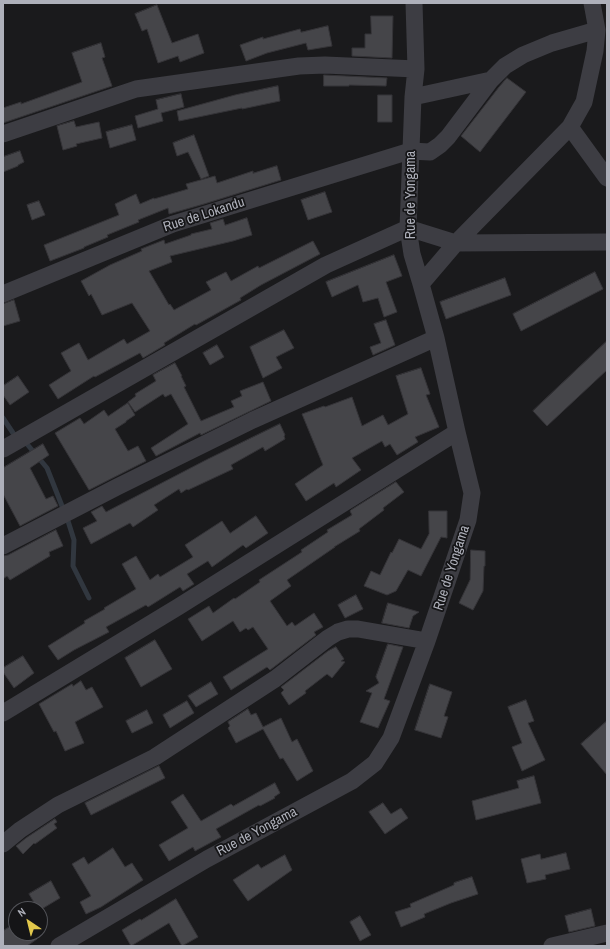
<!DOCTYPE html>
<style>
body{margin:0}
#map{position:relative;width:610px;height:949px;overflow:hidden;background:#1a1a1c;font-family:"Archivo Narrow",sans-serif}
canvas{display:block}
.frame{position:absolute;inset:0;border:4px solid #aeb0ba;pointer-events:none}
.north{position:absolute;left:8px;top:901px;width:40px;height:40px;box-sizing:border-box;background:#151517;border:1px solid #525358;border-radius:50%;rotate:325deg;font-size:11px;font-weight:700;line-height:16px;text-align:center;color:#aeb0ba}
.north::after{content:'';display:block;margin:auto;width:14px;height:18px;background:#e2c84c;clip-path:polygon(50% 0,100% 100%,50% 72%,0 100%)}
</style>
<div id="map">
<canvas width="610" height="949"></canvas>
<div class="frame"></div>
<div class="north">N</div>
</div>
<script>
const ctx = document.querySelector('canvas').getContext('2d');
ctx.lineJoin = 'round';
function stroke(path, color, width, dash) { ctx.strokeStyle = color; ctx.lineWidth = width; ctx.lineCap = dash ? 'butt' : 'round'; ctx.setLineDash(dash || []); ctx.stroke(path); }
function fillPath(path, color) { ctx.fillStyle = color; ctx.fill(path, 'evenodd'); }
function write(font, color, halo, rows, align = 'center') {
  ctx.font = font + ' "Archivo Narrow",sans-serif'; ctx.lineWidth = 3.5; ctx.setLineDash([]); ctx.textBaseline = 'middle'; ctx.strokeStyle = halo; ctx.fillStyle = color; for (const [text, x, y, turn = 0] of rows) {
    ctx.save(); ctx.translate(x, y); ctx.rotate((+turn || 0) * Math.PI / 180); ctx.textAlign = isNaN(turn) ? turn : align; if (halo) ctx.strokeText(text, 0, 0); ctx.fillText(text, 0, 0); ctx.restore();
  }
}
stroke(new Path2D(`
 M3,418L15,436
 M27,444L47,468L64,511
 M68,521L74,540L73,566L89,598`), '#31373f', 5);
const building = new Path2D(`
 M157,5L172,43L198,34L204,53L180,62L178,56L158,63L147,29L142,31L135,14Z
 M371,16H393L392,58L352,56V48H365V34H371Z
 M328,26L332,46L308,50L306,43L267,53L246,61L240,45L263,37V39L300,29L301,32Z
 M101,43L105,57L102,58L112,86L3,123V108L21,102V104L82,82L72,53Z
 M324,75L387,78L386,86L349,85V86H324Z
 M507,78L526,92L480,152L461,136L499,87Z
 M278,86L280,101L242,109V108L179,121L177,111L235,95Z
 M181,94L184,107L161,113L163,121L138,128L135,116L158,109L156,100Z
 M378,95H392V122H378Z
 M74,121L76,127L99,122L102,138L76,144L77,146L63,150L57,126Z
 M132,125L136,140L110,148L106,132Z
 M194,135L209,176L201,179L188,152L177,156L173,143Z
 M20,151L24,162L18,165V166L3,172V157Z
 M277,166L281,180L204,204L169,214L168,208L138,220L139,222L107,235L108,237L84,247V248L50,261L44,245L119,215L115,204L136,194L140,204L154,198V199L188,189L186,184L215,176L217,183L253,171V173Z
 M325,192L332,212L308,220L301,200Z
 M39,201L45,215L32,220L27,205Z
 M247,218L252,235L233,241L170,256L172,262L149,271L169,305L170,304L174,310L211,290L206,282L226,272L231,281L258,266L259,268L313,241L320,254L261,285L240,298L241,300L196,325L195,324L164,343L165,345L143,358L140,353L95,377L94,376L58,399L49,385L71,371L61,353L79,343L88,360L124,339L127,344L150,331L132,303L102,315L91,294L89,296L81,281L110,265L142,251L141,249L164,240L165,244L191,235V234L212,229L210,223L223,219L225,225Z
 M394,255L402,276L386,282L397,312L384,317L378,298L363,302L358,285L332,297L326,282Z
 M595,272L603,289L521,331L513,314Z
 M505,278L511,295L446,319L440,302Z
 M14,300L20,321L3,326V304Z
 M386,320L395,345L373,355L370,347L381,343L374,324Z
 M284,330L294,348L276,357L282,368L263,378L250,347Z
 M607,341V370L547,426L533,411Z
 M217,345L224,357L210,365L203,353Z
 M175,363L182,376H181L186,386L184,387L201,421L234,407L231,401L242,396L240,391L263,382L271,401L201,435L200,433L156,456L151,448L188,424L171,394L165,397L163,394L135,412L128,402L136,396L135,394L156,381L153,375Z
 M421,368L430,394L426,395L439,427L415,437L418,442L397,455L390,444L385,447L382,441L352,458L361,470L336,487L334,483L306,501L295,484L323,465L302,414L324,406L325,407L352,397L362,426L383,415L388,425L408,414L396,376Z
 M18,376L29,392L10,405L3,395V386Z
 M128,403L135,415L126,421V422L115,429L128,451L138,446L146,461L89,490L55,433L80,418L84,424L104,410L108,416Z
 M280,424L285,435L284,436L285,439L265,451L263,447L231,465L233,469L188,490L187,489L181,493L179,489L154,505L158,510L133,527L130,523L91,544L83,528L97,521L91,512L102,506L106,512L206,460Z
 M43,444L49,455L30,468L46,499L53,496L58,506L20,526L3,494V468Z
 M396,482L404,492L383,508L384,510L359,529L360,531L334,547H335L287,580L291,586L270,601L287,626L292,622L295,626L314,613L323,627L314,632L316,635L270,670L267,667L231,690L223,677L268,649L253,627L248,630L246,628L240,632L233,621L202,641L188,619L209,606L213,613L234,598L235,599L260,582L259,580L302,552L301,550L328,532L327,530L352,515L350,511L351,510Z
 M429,511H447V538L441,537L421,576L408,570L396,591L387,595L364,586L371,571L380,575L391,552L392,553L399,539L421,549L429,534Z
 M256,516L268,533L246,548L243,545L212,567L208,561L187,574L194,584L183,591L180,587L148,607L146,605L106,627L109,632L74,650L58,660L48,646L85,623L84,621L105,609L104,608L136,589L122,564L136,556L150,580L158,574L160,577L193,557L185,545L222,521L230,533Z
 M56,530L63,546L49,552L50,556L10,580L7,576L3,579V556L8,555Z
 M471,550L485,551V566H484L483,591L473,610L459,603L470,580Z
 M356,595L363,609L345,618L338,605Z
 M388,603L419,612L413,616L409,628L382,623Z
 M155,640L172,669L141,687L125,658Z
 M388,644L403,647L384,699L390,701L378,728L360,722L372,693L366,691L379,683L376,677Z
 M336,647L344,659L341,661L345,662L332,678L327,674L305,691L306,693L289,705L281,693L284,690L281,687L328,651Z
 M23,656L34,673L14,688L3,672V668Z
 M81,681L86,690L92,687L103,707L75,722L84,743L65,751L56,731L54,732L39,704L72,684L73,686Z
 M211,682L218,694L196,707L188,696Z
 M430,684L452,692L444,716L448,717L441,738L415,730Z
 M526,700L534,721L528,723L545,760L522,771L512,747L522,743L508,707Z
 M187,701L194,713L170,728L163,715Z
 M248,709L251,715L256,713L263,727L281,718L292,742L297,739L313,771L297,781L283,758L280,759L263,729L236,743L228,728L230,726L228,722Z
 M147,710L153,723L132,733L126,721Z
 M607,721V775L581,744Z
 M159,766L165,778L91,815L85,803Z
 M534,776L541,803L476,820L472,801L519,788L517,781Z
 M275,783L280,793L274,797L275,798L260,806L259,805L216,829L221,837L195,851L193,847L169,861L159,845L188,828L171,802L183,794L201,821L231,804L233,806Z
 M383,803L391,814L401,808L408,818L385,834L369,812Z
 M55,819L57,822L54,824L57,828L35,844L34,843L23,854L16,846L26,838Z
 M113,848L125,867L132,863L143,880L101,907L86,914L80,902L91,896L72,864L84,857L88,864Z
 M566,853L570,869L545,875L546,879L527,883L521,859L540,854L541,859Z
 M285,855L292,870L248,901L233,880L258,864L261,868Z
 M472,877L478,894L451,903L424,914L425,917L401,927L395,912L411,907L410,904L454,885V883Z
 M51,881L60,898L40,910V909H38L29,894Z
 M176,899L198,937L182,946L169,923L131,946L122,930L140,919L141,920Z
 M591,909L595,926L569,932L565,916Z
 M360,916L371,935L360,941L350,922Z
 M16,923V933H33L37,939L27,946H3V931Z`);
fillPath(building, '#454549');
stroke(building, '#353438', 1);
stroke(new Path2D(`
 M413,97L491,80
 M570,127L607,178
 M3,134L136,89L299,66L325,65L416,69
 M421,284L456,243L570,127L584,102L595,51L597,30L592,3
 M3,294L173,224L410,151L430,152L440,145L448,137L491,80L505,66L523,55L552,43L597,30
 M3,449L326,265L408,228L456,243L607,242
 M3,546L117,487L253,420L436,338
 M3,713L178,607L457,432
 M3,844L20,830L58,805L155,757L275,679L328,638L338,632L348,629H358L427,641
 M59,946L207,859L352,781L375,763L391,738L427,641L468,520L472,493L457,432L436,338L421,284L412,254L408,228L413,97L416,69L414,3
 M552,946L607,933`), '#3d3d43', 17);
write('14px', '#aeb0ba', '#151517', [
 ["Rue de Yongama",411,195,-90],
 ["Rue de Lokandu",204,215,-18],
 ["Rue de Yongama",452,568,-72],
 ["Rue de Yongama",257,832,-28]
]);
</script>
